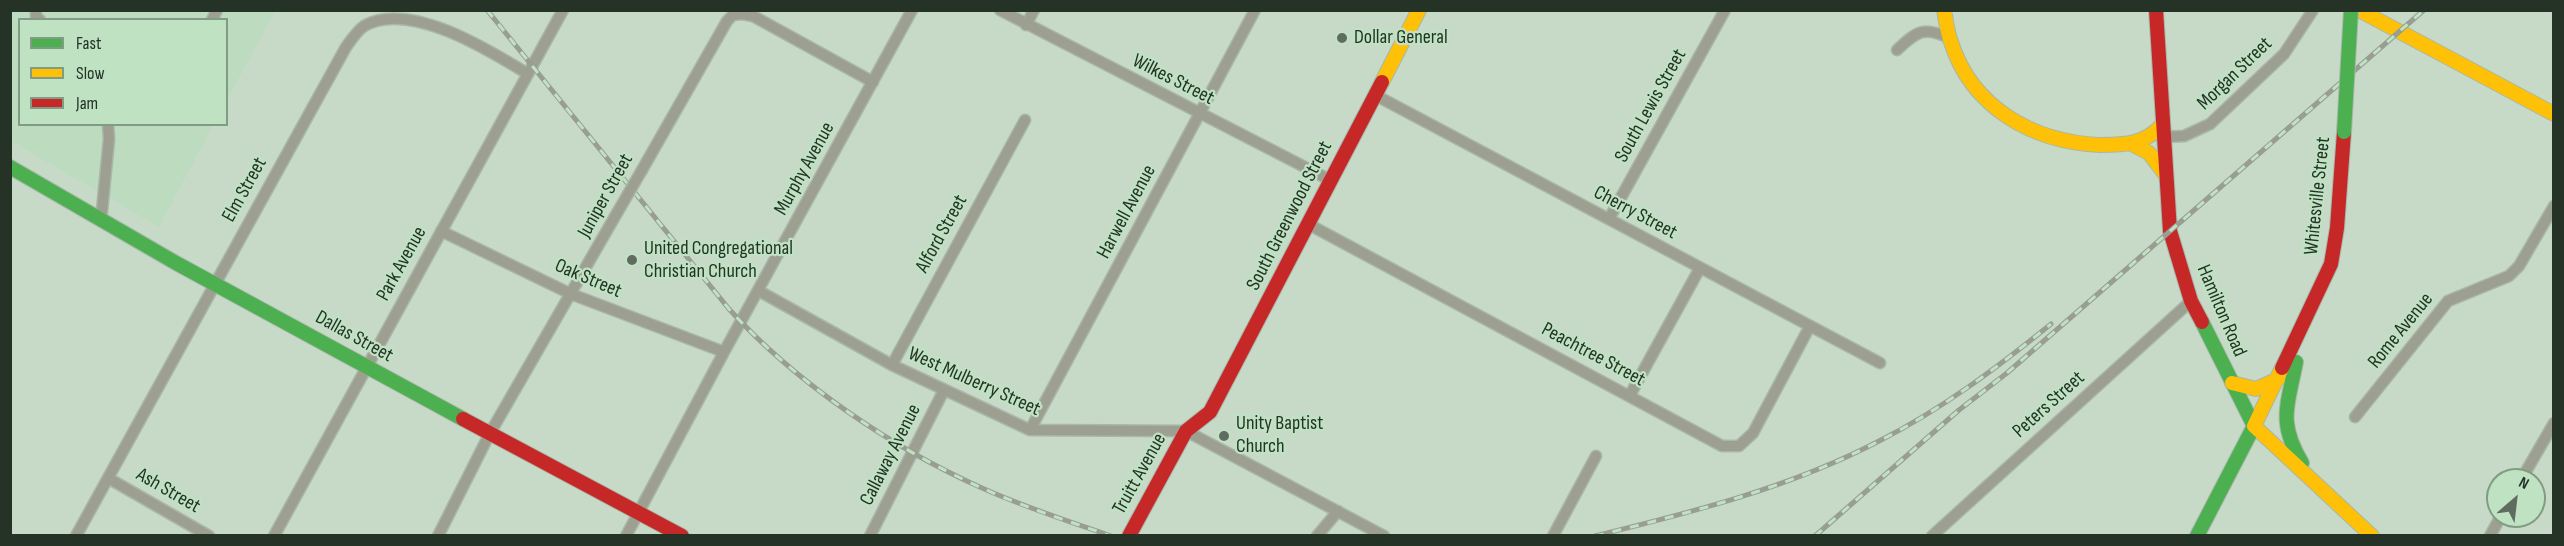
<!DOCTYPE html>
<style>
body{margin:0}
#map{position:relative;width:2564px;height:546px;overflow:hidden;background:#c7dac8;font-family:"Sofia Sans Condensed",sans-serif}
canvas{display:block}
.frame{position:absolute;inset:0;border:12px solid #253327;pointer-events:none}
.legend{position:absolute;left:18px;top:18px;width:210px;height:108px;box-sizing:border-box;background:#bfe2c2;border:2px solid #819c84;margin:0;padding:8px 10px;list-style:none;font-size:18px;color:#253327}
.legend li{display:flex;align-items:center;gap:12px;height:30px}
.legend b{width:30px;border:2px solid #819c84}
.north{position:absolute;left:2486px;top:468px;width:60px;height:60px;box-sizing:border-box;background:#bfe2c2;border:2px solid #819c84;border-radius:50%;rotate:28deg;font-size:16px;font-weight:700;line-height:24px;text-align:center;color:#253327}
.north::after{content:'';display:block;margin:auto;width:21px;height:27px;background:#5e6d5f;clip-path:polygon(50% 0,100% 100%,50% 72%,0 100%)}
</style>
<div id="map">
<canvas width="2564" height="546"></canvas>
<div class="frame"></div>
<ul class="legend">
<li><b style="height:8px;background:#4caf50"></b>Fast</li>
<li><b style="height:8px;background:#ffc107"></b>Slow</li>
<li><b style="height:8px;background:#c62828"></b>Jam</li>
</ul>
<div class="north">N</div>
</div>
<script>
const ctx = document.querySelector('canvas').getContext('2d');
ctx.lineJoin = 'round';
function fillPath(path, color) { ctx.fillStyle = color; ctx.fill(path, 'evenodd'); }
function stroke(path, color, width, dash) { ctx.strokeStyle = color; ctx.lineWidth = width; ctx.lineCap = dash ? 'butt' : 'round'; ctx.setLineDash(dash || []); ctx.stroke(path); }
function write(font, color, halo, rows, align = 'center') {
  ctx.font = font + ' "Sofia Sans Condensed",sans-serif'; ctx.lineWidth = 4.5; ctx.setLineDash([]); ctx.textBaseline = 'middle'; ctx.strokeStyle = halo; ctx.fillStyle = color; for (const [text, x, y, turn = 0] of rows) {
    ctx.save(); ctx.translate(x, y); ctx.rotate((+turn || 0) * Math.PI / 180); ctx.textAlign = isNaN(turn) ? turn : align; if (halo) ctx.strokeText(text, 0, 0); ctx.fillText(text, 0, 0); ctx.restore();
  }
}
fillPath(new Path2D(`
 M11,11H275L227,100L226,20H20V124L213,125L159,227L11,141Z`), '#bcdbbf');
const street = new Path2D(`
 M36,10V17L40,20
 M1000,10L1330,180
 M212,20L217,10
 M1026,25L1034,10
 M1897,50C1917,31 1924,26 1949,38
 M1375,95L1880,363
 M2163,137L2184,136L2210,124L2284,54L2313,10
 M642,170L727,21L733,15L742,14L753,16L873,82
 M1609,219L1725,10
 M101,221L109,139L108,124
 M1308,224L1722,446H1739L1753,433L1810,326
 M441,231L571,294L724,352
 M759,291L892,365L1030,430L1186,431L1384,536
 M892,365L1025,120
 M1630,395L1700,268
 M2355,417L2448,301L2509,276L2519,266L2554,206
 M1030,430L1255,10
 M108,478L209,536
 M2521,480L2554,423
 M76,536L346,47C351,40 357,31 364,26C409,0 489,50 528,74
 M274,536L563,10
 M438,536L489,435L617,213
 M626,536L724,352L912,10
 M870,536L944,390
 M1317,536L1338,511
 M1553,536L1596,456
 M1932,536L2191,301
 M2490,536L2501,516`);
const fast = new Path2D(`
 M10,167L176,263L463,419
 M2296,362C2288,405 2277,421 2302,463
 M2197,536L2254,426L2202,322`);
const slow = new Path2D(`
 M1944,10C1946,20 1947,32 1951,42C1972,108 2033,142 2100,145C2125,145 2146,144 2163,124
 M2359,10L2554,114
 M1382,82L1419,10
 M2130,143L2149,153L2165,174
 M2282,368L2254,426L2372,536
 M2232,383L2256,389L2278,379`);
const jam = new Path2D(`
 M2156,10L2170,231L2191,301L2202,322
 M2282,368L2331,264L2337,228L2344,132
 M463,419L682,536
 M1129,536L1186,431L1210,412L1382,82`);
stroke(street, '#a8b7a9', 13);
stroke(fast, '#a8b7a9', 16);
stroke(slow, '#a8b7a9', 16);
stroke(jam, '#a8b7a9', 16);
stroke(street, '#9da091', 10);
stroke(fast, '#4caf50', 14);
stroke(slow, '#ffc107', 14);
stroke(jam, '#c62828', 14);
const rail = new Path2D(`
 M487,10L729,309C795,382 892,448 982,488C1024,507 1068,521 1111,536
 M1595,536C1693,512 1792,487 1881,440C1942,409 1998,367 2051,324
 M1815,536L1959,410L2007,373L2424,10`);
stroke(rail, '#989e91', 5);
stroke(rail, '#bfe2c2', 3, [9]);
const streetBridge = new Path2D(`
 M617,213L642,170`);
const fastBridge = new Path2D(`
 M2344,132L2351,10`);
stroke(streetBridge, '#a8b7a9', 13, []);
stroke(fastBridge, '#a8b7a9', 16, []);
stroke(streetBridge, '#9da091', 10);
stroke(fastBridge, '#4caf50', 14);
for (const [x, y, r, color] of [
 [1342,38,6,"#5e6d5f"],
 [632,260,6,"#5e6d5f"],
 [1224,436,6,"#5e6d5f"]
]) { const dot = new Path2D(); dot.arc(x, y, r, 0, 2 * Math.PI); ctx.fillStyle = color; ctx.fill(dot); stroke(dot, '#bfe2c2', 2); }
write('20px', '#253327', '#bfe2c2', [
 ["Dollar General",1354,38],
 ["United Congregational",644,249],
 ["Christian Church",644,272],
 ["Unity Baptist",1236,424],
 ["Church",1236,447]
], 'left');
write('20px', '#253327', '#bfe2c2', [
 ["Morgan Street",2235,74,-44],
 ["Wilkes Street",1173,80,27],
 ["South Lewis Street",1651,106,-61],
 ["Murphy Avenue",805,169,-61],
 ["Elm Street",245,190,-61],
 ["Juniper Street",606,196,-61],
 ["Whitesville Street",2318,196,-84],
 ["Harwell Avenue",1127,212,-62],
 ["Cherry Street",1635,213,28],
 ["South Greenwood Street",1290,216,-63],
 ["Alford Street",942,234,-61],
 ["Park Avenue",402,264,-61],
 ["Oak Street",588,279,23],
 ["Hamilton Road",2221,311,67],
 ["Rome Avenue",2401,331,-51],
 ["Dallas Street",354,337,29],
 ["Peachtree Street",1593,355,28],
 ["West Mulberry Street",974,382,24],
 ["Peters Street",2049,405,-42],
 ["Callaway Avenue",891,455,-63],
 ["Truitt Avenue",1140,474,-61],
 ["Ash Street",168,491,30]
]);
</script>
